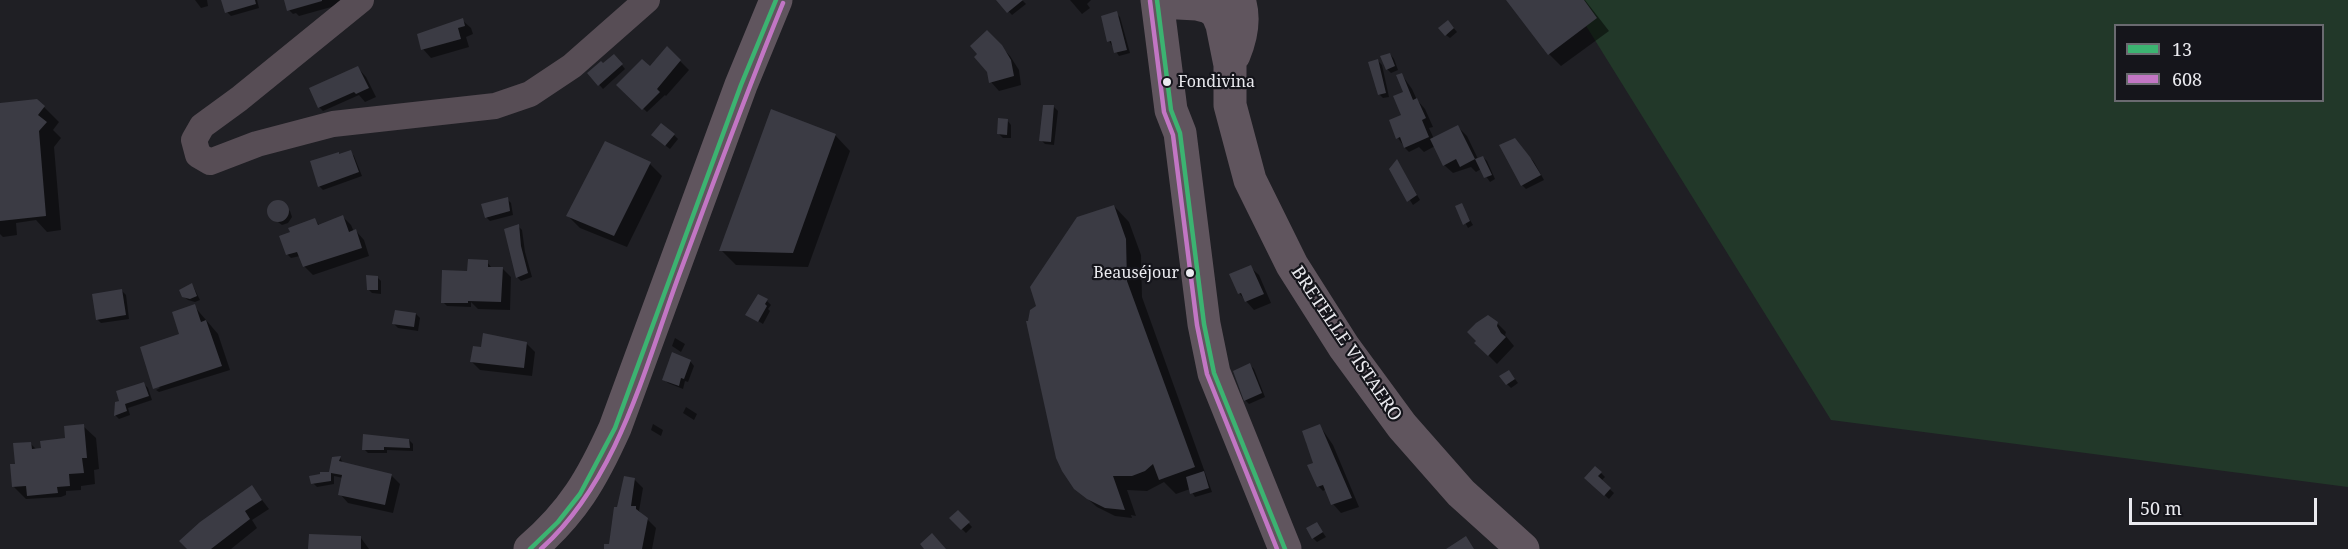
<!DOCTYPE html>
<meta charset="utf-8">
<style>
body{margin:0}
#map{position:relative;width:2348px;height:549px;overflow:hidden;background:#1f1f24;font-family:"Noto Serif",serif}
canvas{display:block}
.legend{position:absolute;left:2114px;top:24px;width:210px;height:78px;box-sizing:border-box;background:#15151b;border:2px solid #6a6a70;margin:0;padding:8px 10px;list-style:none;font-size:18px;color:#eaeaef}
.legend li{display:flex;align-items:center;gap:12px;height:30px}
.legend b{width:30px;border:2px solid #6a6a70}
.scale{position:absolute;left:2129px;top:498px;width:188px;height:27px;box-sizing:border-box;border:3px solid #eaeaef;border-top:0;padding-left:8px;font-size:18px;line-height:21px;white-space:nowrap;color:#eaeaef;-webkit-text-stroke:4px #15151b;paint-order:stroke}
</style>
<div id="map">
<canvas width="2348" height="549"></canvas>
<ul class="legend">
<li><b style="height:8px;background:#3cb371"></b>13</li>
<li><b style="height:8px;background:#c276c4"></b>608</li>
</ul>
<div class="scale">50 m</div>
</div>
<script>
const ctx = document.querySelector('canvas').getContext('2d');
ctx.lineJoin = 'round';
function fillPath(path, color) { ctx.fillStyle = color; ctx.fill(path, 'evenodd'); }
function stroke(path, color, width, dash) { ctx.strokeStyle = color; ctx.lineWidth = width; ctx.lineCap = dash ? 'butt' : 'round'; ctx.setLineDash(dash || []); ctx.stroke(path); }
function write(font, color, halo, rows, align = 'center') {
  ctx.font = font + ' "Noto Serif",serif'; ctx.lineWidth = 4.5; ctx.setLineDash([]); ctx.textBaseline = 'middle'; ctx.strokeStyle = halo; ctx.fillStyle = color; for (const [text, x, y, turn = 0] of rows) {
    ctx.save(); ctx.translate(x, y); ctx.rotate((+turn || 0) * Math.PI / 180); ctx.textAlign = isNaN(turn) ? turn : align; if (halo) ctx.strokeText(text, 0, 0); ctx.fillText(text, 0, 0); ctx.restore();
  }
}
fillPath(new Path2D(`
 M1570,0H2348V487L1831,420ZM2116,26H2322V100H2116Z`), '#223829');
fillPath(new Path2D(`
 M195,0H207L208,6L201,8Z
 M223,0H257L259,8L231,16L227,12Z
 M286,0H372L342,4L299,16L296,13L293,14L289,10Z
 M998,0H1022L1026,4L1012,15Z
 M1070,0H1091L1087,4L1090,8L1082,14Z
 M1585,0L1609,31L1561,66L1549,54L1509,1Z
 M1116,13L1120,17L1130,53L1119,56L1109,41Z
 M462,20L471,28L473,34L466,37L469,47L431,58L423,49Z
 M1452,26L1457,32L1450,38L1446,35Z
 M987,32L1010,56L1019,70L1021,85L999,91L991,82Z
 M667,48L689,70L666,96L665,95L647,112L618,85L650,68Z
 M1390,54L1394,59L1398,70L1391,73L1387,69Z
 M618,60L625,69L603,89L589,73L603,65Z
 M1378,61L1382,65L1389,97L1383,98L1379,94Z
 M358,68L366,77L376,97L365,102L359,95L323,111L319,107Z
 M1402,75L1412,89L1417,100L1425,109L1433,127L1429,128L1434,139L1458,127L1467,136L1478,159L1483,157L1487,161L1495,179L1490,182L1481,169L1476,172L1471,167L1453,173L1444,165L1435,146L1424,152L1419,147L1409,152L1405,148L1398,138L1405,93Z
 M0,104L44,107L59,122L53,130L61,138L54,147L61,230L47,232L36,220L16,223L17,235L3,237L0,234Z
 M1054,107L1058,111L1054,145L1045,144L1041,140Z
 M1007,120L1011,125V138H1003L999,134Z
 M674,135L678,139L670,149L657,139Z
 M835,135L850,151L808,267L736,265L721,250Z
 M1519,144L1534,162L1544,180L1526,189L1522,185Z
 M350,152L354,156L362,176L323,190L319,186L338,153L340,155Z
 M650,164L662,176L627,247L580,228L568,216Z
 M1400,165L1420,200L1413,205L1390,169Z
 M507,199L511,203L513,215L490,221L486,217Z
 M280,202L290,211L292,217L288,223L282,225L271,217L269,210L274,203Z
 M1461,205L1473,225L1468,228L1457,207Z
 M1114,206L1129,222L1141,255L1142,297L1212,492L1195,497L1190,489L1176,494L1164,482L1147,491L1127,490L1136,516L1131,515L1132,518L1115,516L1097,507L1075,488L1036,308Z
 M343,217L351,225L354,232L356,231L364,240L369,256L313,275L304,266L300,256L291,258L287,254L315,220L320,226Z
 M518,226L522,230L525,252L532,277L521,281L517,277Z
 M487,262L492,268H502L511,277L510,310L478,309L471,302V307L447,306L443,302L469,273Z
 M1250,267L1259,275L1271,303L1254,310L1239,293Z
 M377,277L381,281V294L372,293L368,289Z
 M192,284L200,300L195,302L188,300L183,296Z
 M122,291L126,295L129,319L101,323L97,319Z
 M767,301L771,305L768,309L770,311L763,324L750,316Z
 M194,306L218,334L230,370L159,392L156,390L160,388L158,386Z
 M416,314L420,318L418,331L398,328L394,324Z
 M1497,323L1506,332L1505,335L1514,346L1497,364L1476,343Z
 M675,338L685,344L681,352L672,346Z
 M527,344L535,352L532,376L480,370L472,362L483,349Z
 M690,361L694,366L688,382L685,381L683,389L668,383L664,379Z
 M1250,365L1254,369L1265,397L1249,404L1245,400Z
 M1509,371L1518,383L1511,388L1507,384Z
 M144,384L148,388L152,400L128,408L130,415L119,419L115,415L116,403Z
 M686,407L697,414L694,420L683,413Z
 M653,424L663,430L661,436L651,430Z
 M83,426L96,438L99,469L94,470L95,484L81,486V490L66,491V495L61,497L26,499L14,487L17,465L30,443L37,450L66,439Z
 M1320,426L1333,445L1359,507L1341,513L1333,504L1326,489L1323,491L1319,487L1309,465L1318,469L1306,443L1309,442Z
 M409,440L413,444V451L387,450V453H368L364,449Z
 M340,458L343,463L391,475L400,484L393,513L348,503L340,494L343,478L334,476V484L317,487L313,483L330,473Z
 M1601,473L1605,477L1601,481L1614,493L1609,499L1590,482Z
 M634,479L643,488L639,511L656,528L652,549H605L610,546L618,509Z
 M252,487L269,509L252,520L257,528L231,549H189Z
 M958,512L972,527L966,533L951,518Z
 M1317,524L1326,537L1317,542L1313,538Z
 M361,538L369,549H310Z`), '#0007');
fillPath(new Path2D(`
 M221,0H255L256,4L225,13Z
 M284,0H322V1L287,11Z
 M996,0H1023L1007,13Z
 M1506,0H1584L1597,18L1548,55Z
 M1117,11L1127,50L1114,53L1111,41L1107,42L1101,16Z
 M463,18L465,26L458,28L461,39L421,50L417,34Z
 M1448,20L1454,28L1445,36L1438,28Z
 M987,30L1002,45L1011,60L1014,76L989,83L987,72L974,57L977,54L970,46Z
 M667,46L681,60L657,89L660,92L642,110L616,85L642,59L650,66Z
 M1390,53L1395,66L1386,70L1380,56Z
 M614,54L623,64L598,86L587,73L601,61L603,63Z
 M1378,59L1386,93L1378,95L1368,62Z
 M358,66L369,88L356,94L354,92L318,108L309,88Z
 M1402,73L1413,100L1417,98L1426,118L1422,120L1429,137L1404,148L1400,137L1396,139L1389,120L1401,115L1393,96L1403,92L1396,75Z
 M37,99L45,106L38,115L47,122L39,131L46,216L0,221V103Z
 M1043,105H1054L1051,142L1039,141Z
 M771,109L836,134L793,253L719,251Z
 M998,118L1008,119L1007,135L997,134Z
 M661,123L675,134L665,146L651,135Z
 M1458,125L1475,159L1460,167L1456,159L1443,166L1430,139Z
 M1515,138L1530,157L1541,175L1521,186L1499,145Z
 M605,141L651,162L614,236L566,216Z
 M351,150L359,172L318,187L310,161L339,152V154Z
 M1483,156L1492,175L1484,178L1475,159Z
 M1397,159L1417,195L1407,202L1389,169Z
 M508,197L510,211L485,218L481,204Z
 M267 211a11 11 0 1 1 22 0a11 11 0 1 1-22 0Z
 M1462,203L1470,221L1463,225L1455,206Z
 M1114,205L1126,239L1127,281L1195,467L1159,480L1153,464L1145,471L1132,476H1113L1125,510L1105,508L1087,499L1074,489L1062,471L1056,458L1026,321H1028L1030,310L1036,306L1030,287L1077,217Z
 M343,215L349,232L356,229L362,248L303,267L297,252L286,255L279,236L290,232L288,228L315,218L318,225Z
 M519,224L521,246L528,273L516,278L504,229Z
 M468,259L488,260V267H503L501,302L468,301V303H441L442,270L467,271Z
 M1251,265L1264,294L1245,302L1241,293L1238,294L1229,274Z
 M366,275L378,276V290H367Z
 M192,283L197,296L190,299L182,297L179,290Z
 M122,289L126,315L96,320L92,294Z
 M758,294L768,299L765,304L767,306L758,322L745,315Z
 M195,304L201,322L206,320L222,366L153,389L140,347L179,334L172,312Z
 M395,310L416,313L414,327L392,324Z
 M1488,315L1498,322L1497,326L1501,333L1506,337L1488,356L1474,343L1476,341L1467,332L1476,323Z
 M483,333L527,342L524,368L470,362L473,346L481,347Z
 M672,352L691,360L684,379L681,378L679,386L662,380Z
 M1250,363L1262,393L1244,401L1233,371Z
 M1509,370L1515,379L1506,385L1499,376Z
 M144,382L149,396L125,404L127,411L114,416L115,402L119,401L116,391Z
 M84,424L87,458H82L84,473L69,474L70,486L57,487L58,493L27,496L26,486L12,487L10,464H15L13,443L31,442L32,449L41,448L40,441L65,438L64,426Z
 M1320,424L1352,498L1331,505L1323,485L1317,487L1307,465L1313,463L1302,431Z
 M363,434L409,439L410,448L384,447V450H362Z
 M341,456L339,461L392,474L385,505L338,495L342,475L331,473V481L311,484L309,476L320,474V472H329L332,457Z
 M1595,466L1602,472L1598,476L1611,488L1604,496L1584,478Z
 M1204,471L1209,488L1190,494L1186,477Z
 M624,476L635,478L631,506H636V509L648,518L642,549H604V544H609L614,507H617Z
 M252,485L262,500L245,511L250,519L211,549H187L179,541L200,522Z
 M958,510L970,522L961,530L949,518Z
 M1317,522L1323,532L1312,539L1306,528Z
 M932,533L946,549H924L920,544Z
 M309,534L361,536V549H308Z
 M1466,536L1474,549H1446Z`), '#3b3b44');
stroke(new Path2D(`
 M361,0L239,99L202,126L194,140L198,155L210,162L257,144L333,124L495,106L530,94L572,66L647,0`), '#574d55', 26);
stroke(new Path2D(`
 M1157,0L1171,110L1180,133L1204,324L1214,373L1285,549
 M1176,0L1178,3L1197,4L1209,7L1217,13L1222,25L1230,65V105L1250,180L1292,265L1344,347L1402,426L1461,493L1523,549
 M1234,55C1241,38 1245,17 1239,0
 M530,549C573,512 592,479 615,428L741,85L776,0`), '#60555e', 33);
stroke(new Path2D(`
 M1157,0L1171,110L1180,133L1204,324L1214,373L1285,549
 M530,549L558,522L580,494L615,428L741,85L776,0`), '#3cb371', 4.5);
stroke(new Path2D(`
 M1150,1L1164,112L1173,135L1197,325L1207,374L1277,549
 M541,549C618,479 644,370 679,275C713,184 746,93 783,3`), '#c276c4', 4.5);
for (const [x, y, r, color] of [
 [1167,82,5,"#eaeaef"],
 [1190,273,5,"#eaeaef"]
]) { const dot = new Path2D(); dot.arc(x, y, r, 0, 2 * Math.PI); ctx.fillStyle = color; ctx.fill(dot); stroke(dot, '#15151b', 2); }
write('16px', '#eaeaef', '#15151b', [
 ["Fondivina",1178,82],
 ["Beauséjour",1179,273,"right"]
], 'left');
write('18px', '#eaeaef', '#15151b', [
 ["BRETELLE VISTAERO",1346,344,56]
]);
</script>
